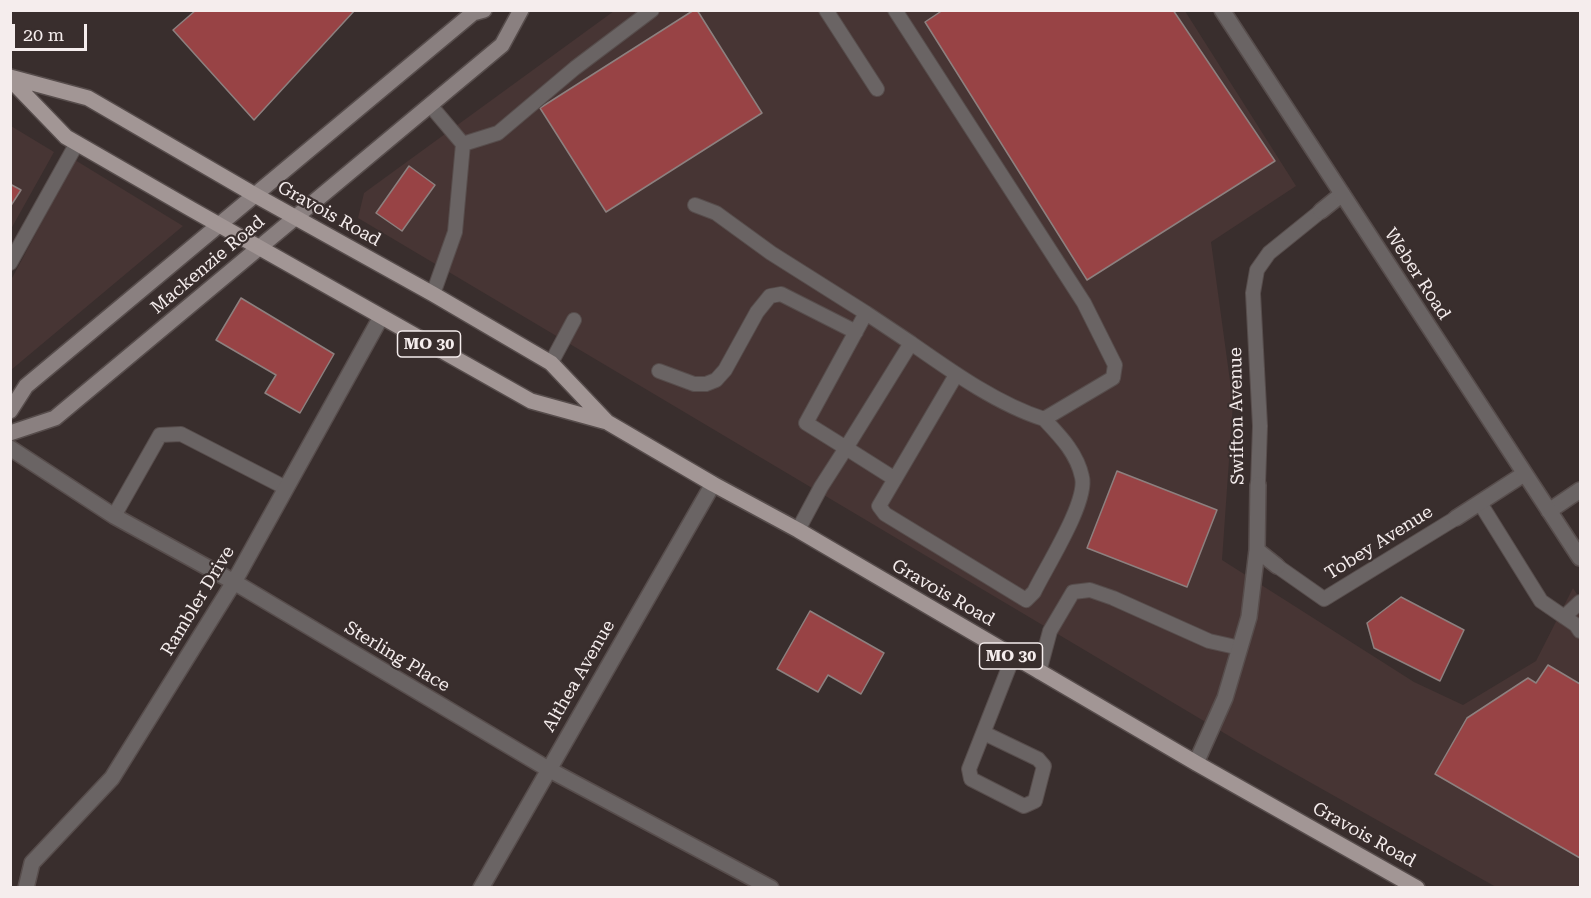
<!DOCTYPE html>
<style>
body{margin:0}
#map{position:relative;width:1591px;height:898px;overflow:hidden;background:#392e2d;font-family:"Roboto Serif",serif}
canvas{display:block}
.frame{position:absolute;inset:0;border:12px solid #f5eded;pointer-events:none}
.scale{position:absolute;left:12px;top:24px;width:75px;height:27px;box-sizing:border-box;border:3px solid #f5eded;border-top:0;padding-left:8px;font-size:18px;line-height:21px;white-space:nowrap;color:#f5eded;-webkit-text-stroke:4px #392e2d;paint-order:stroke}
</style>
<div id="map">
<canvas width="1591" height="898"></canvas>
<div class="frame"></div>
<div class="scale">20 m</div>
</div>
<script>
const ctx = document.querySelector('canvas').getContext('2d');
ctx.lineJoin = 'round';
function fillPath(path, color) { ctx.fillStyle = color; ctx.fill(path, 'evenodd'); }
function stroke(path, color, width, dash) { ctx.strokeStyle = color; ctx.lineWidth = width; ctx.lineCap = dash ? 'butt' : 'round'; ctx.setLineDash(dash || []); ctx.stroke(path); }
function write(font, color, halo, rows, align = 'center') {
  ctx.font = font + ' "Roboto Serif",serif'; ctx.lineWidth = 4.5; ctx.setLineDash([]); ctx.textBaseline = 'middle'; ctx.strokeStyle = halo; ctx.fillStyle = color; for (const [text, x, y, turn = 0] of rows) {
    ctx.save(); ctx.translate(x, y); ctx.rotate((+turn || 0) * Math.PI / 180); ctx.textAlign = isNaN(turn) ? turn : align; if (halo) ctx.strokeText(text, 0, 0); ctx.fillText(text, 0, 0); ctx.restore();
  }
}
fillPath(new Path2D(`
 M614,11H1185L1296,186L1211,242L1233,403L1222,560L1414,682L1463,705L1536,661L1573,588L1580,599V887H1496L1251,749L358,218L364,193Z
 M11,126L54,152L11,229Z
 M75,160L183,226L11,370V280Z`), '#473534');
const building = new Path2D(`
 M196,10H355L254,120L173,30Z
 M694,10H697L762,113L606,212L540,108Z
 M943,10H1173L1275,161L1087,280L925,22Z
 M409,166L435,185L402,231L376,213Z
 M10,184L21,190L10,207Z
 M241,298L334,354L300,413L265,393L276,375L216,340Z
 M1117,471L1217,510L1187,587L1087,548Z
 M1401,597L1464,630L1440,681L1374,648L1367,623Z
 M810,611L884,653L861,694L828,675L818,692L777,669Z
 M1548,665L1580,684V858L1435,774L1467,718L1528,678L1536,683Z`);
fillPath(building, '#984345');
stroke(building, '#8d807f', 1.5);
const service = new Path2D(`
 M826,10L877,89
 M430,105L463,144L498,133L575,68L652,10
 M695,205L716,213L771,253L866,313L806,423L846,448L911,343C951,371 997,404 1044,419L1113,378L1115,365L1084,303L895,10
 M10,263L77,143
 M433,294L455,232L463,144
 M866,313L911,343
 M551,363L574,320
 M659,371L694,384H706L716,380L725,370L757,312L770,296L781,294L856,332
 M956,375L879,506L885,514L1026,600L1034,592C1046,567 1088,502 1082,477C1077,453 1060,436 1044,419
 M1258,485L1260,426L1253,293L1257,270L1269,253L1321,211
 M1480,503L1541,601L1576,625L1580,631
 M114,516L160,435L181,434L286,488
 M798,530L821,487L846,448L895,479
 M1277,566L1324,599L1456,518
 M1564,617L1580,602
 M1039,672L1050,631L1073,592L1090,590L1113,598L1209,641L1240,648
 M984,733L1038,759L1044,766L1035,801L1024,806L971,779L969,769L1013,657`);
const minor = new Path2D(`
 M1321,211L1342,194
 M10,448L114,516L234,582L548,769L771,888
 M1549,511L1580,490
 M1456,518L1524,474
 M1257,550L1277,566
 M1196,763L1225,698L1249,617L1257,550L1258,485
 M26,888L32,863L112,778L234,582L381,317
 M481,888L713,484`);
const tertiary = new Path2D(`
 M1222,10L1580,558`);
const secondary = new Path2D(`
 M10,411L26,386L473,13L484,10
 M10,433L55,418L502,45L521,10`);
const primary = new Path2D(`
 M10,77L88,98L255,195L433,294L551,363L607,422
 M10,79L66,137L191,209L531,401L607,422L713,484L798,530L1196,763L1417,888`);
stroke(service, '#574d4c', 16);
stroke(minor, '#574d4c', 18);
stroke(tertiary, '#574d4c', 18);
stroke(secondary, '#574d4c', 18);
stroke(primary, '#574d4c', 18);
stroke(service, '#6a6464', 14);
stroke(minor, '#6a6464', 15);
stroke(tertiary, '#6a6464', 15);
stroke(secondary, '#8a8080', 15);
stroke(primary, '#a29695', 15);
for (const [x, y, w] of [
 [429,344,63],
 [1011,656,63]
]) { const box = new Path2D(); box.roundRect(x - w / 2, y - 13, w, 26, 4.5); ctx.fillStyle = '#392e2d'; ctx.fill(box); stroke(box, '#f5eded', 1.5); }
write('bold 16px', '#f5eded', null, [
 ["MO 30",429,344],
 ["MO 30",1011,656]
]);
write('18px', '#f5eded', '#392e2d', [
 ["Gravois Road",329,214,29],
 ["Mackenzie Road",208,265,-40],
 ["Weber Road",1417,274,57],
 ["Swifton Avenue",1237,416,-91],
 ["Tobey Avenue",1379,543,-32],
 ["Gravois Road",943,593,30],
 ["Rambler Drive",198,601,-59],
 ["Sterling Place",397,657,31],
 ["Althea Avenue",579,676,-60],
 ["Gravois Road",1364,835,29]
]);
</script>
